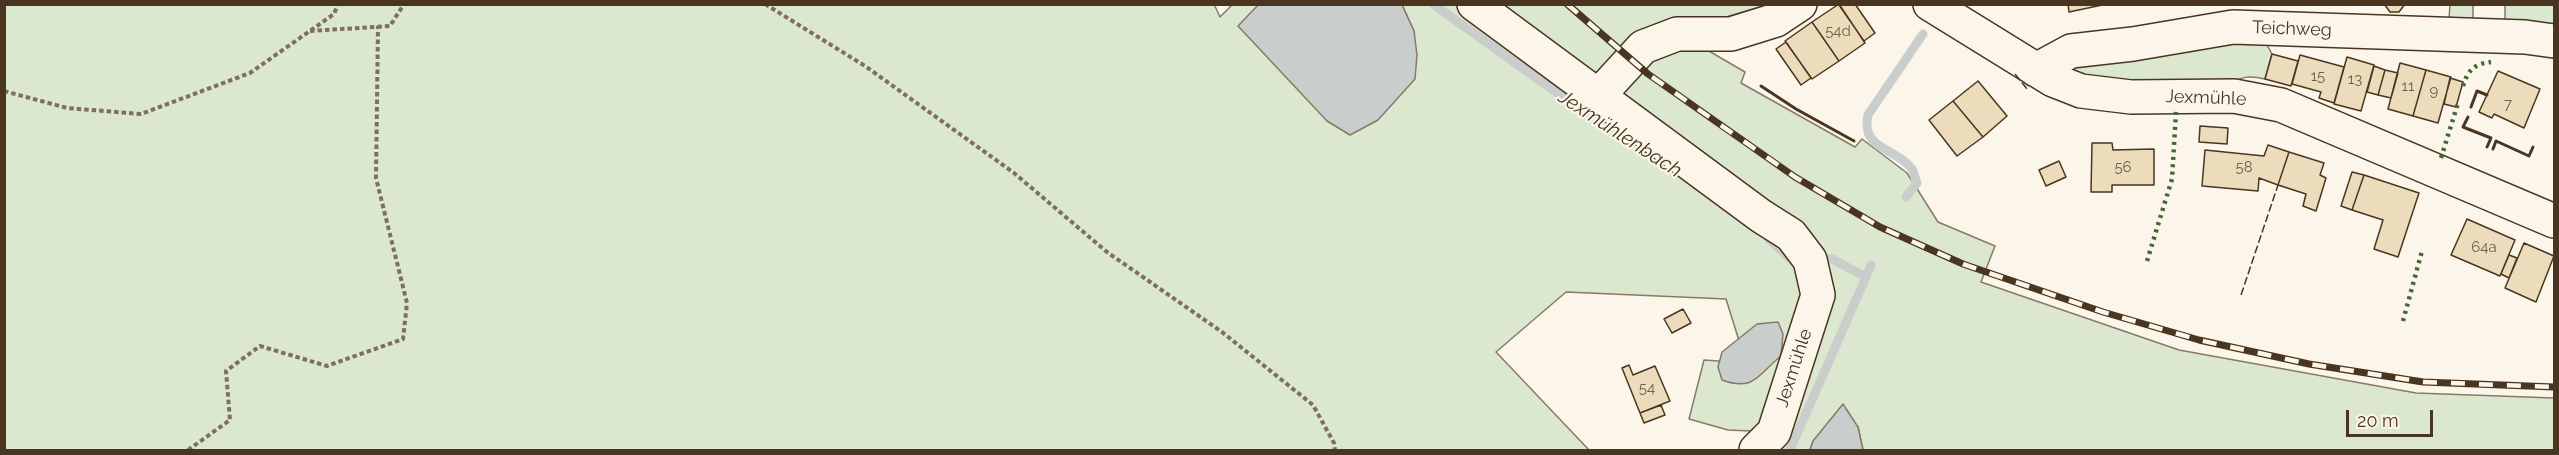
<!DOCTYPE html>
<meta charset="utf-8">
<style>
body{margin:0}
#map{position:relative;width:2559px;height:455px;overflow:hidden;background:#fbf6e9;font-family:Raleway,sans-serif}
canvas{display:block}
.frame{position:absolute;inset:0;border:6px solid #4a3520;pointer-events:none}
.scale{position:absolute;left:2346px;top:410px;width:87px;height:27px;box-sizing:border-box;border:3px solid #4a3520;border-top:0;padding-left:8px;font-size:18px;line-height:21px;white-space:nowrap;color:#4a3520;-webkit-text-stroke:4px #fbf6e9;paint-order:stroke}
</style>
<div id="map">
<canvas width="2559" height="455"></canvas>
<div class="frame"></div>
<div class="scale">20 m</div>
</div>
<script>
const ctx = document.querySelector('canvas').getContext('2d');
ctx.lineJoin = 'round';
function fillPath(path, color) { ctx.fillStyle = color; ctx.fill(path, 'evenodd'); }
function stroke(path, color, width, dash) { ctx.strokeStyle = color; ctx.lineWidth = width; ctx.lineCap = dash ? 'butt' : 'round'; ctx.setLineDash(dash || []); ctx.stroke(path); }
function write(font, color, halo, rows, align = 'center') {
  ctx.font = font + ' Raleway,sans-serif'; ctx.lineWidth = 4.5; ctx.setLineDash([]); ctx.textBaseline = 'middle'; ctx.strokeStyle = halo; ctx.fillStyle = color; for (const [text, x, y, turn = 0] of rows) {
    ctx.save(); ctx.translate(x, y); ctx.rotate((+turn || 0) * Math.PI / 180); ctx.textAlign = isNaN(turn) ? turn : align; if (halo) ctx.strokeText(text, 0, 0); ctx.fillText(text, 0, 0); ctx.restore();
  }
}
const green = new Path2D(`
 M1214,4L1220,17L1232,5H1259L1239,27L1414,31L1402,5H1767L1699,25L1702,47L1745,72L1741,83L1855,147L1862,139L1907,173L1938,222L1995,246L1981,282L2179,350L2416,393L2554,398V450H1863L1858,427L1813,441L1810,450H1756L1773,432L1728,430L1689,419L1704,360L1746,363L1726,299L1566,292L1496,352L1589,450H5L4,5Z
 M2450,5H2554V25L2505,23V5H2473V20L2449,18Z
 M2242,42L2266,43L2272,54L2265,79C2249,75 2240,76 2227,87L2070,81L2068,61Z`);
fillPath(green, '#dce7d0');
stroke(green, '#887966', 1.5);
const water = new Path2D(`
 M1259,4L1402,5L1414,31L1417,55L1415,79L1378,120L1350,135L1327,121L1238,26Z
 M1778,322L1783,334L1781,356C1758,374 1755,392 1722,380L1718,367L1722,352L1757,324Z
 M1843,404L1858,427L1863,450H1810L1813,441Z`);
fillPath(water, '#c9cecd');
stroke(water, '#887966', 1.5);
stroke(new Path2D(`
 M1433,4L1609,130L1649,152
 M1906,197L1917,183C1915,179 1914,172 1912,169C1897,148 1860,150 1868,115L1923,34
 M1769,239L1788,257H1793
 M1819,259H1832L1866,277L1871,265
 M1790,450L1866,277`), '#c9cecd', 9);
const building = new Path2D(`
 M1839,4L1865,43L1839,61L1812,22Z
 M1855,4L1875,33L1864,41L1839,5Z
 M2068,4H2107L2069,12Z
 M2405,4L2399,12H2390L2385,5Z
 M1812,22L1839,61L1812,79L1785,41Z
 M1786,42L1811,78L1801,85L1776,49Z
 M2272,54L2298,61L2291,86L2265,79Z
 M2300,55L2344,67L2334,103L2319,98L2321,92L2292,84Z
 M2347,57L2374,65L2361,111L2334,104Z
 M2400,63L2426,70L2413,116L2388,109Z
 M2374,66L2385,70L2378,95L2367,92Z
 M2385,70L2398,73L2391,98L2378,95Z
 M2426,70L2451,77L2438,123L2413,116Z
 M2498,71L2540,89L2524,128L2494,114L2492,118L2479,112Z
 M2450,78L2463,82L2456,107L2444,104Z
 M1978,81L2007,116L1983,137L1953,101Z
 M1953,101L1983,137L1957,156L1929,120Z
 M2200,126L2228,128L2227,144L2199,142Z
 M2092,143H2112L2113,150L2154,149V185H2112V192H2091Z
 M2268,145L2289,152L2278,185L2259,178L2258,191L2202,186L2205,150L2264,156Z
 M2289,152L2324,163L2320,175L2326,178L2316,211L2303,206L2306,194L2278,185Z
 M2059,161L2066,177L2046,186L2039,170Z
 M2352,172L2364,175L2352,210L2341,206Z
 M2364,175L2419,193L2398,257L2374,249L2383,220L2352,210Z
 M2467,219L2515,240L2500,276L2451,255Z
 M2524,243L2554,256L2536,302L2505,288Z
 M2509,255L2517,258L2509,278L2501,274Z
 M1683,309L1691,323L1672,333L1664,319Z
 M1629,365L1633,375L1655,366L1670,401L1640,413L1622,368Z
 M1661,405L1665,415L1644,423L1640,413Z`);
fillPath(building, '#ecdcbc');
stroke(building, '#4a3520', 1.5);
const minor = new Path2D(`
 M1474,4L1761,216L1791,235L1810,260L1818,295L1774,432L1756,450
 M1930,4L2053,80L2081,91L2131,97L2234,96L2281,105L2554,221
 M2036,70L2071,51L2133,44L2233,27L2525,37L2554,41
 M1598,96L1643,47L1677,34H1731L1776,20L1800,4`);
stroke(minor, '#4a3520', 36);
stroke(new Path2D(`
 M765,4L865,66L1014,173L1107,252L1222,332L1313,405L1334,443L1335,450
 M310,31L390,26L404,4
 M4,91L67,108L141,114L250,73L334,14L338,4
 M188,450L230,420L226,371L260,346L327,366L403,339L407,303L376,178L378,26`), '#7f6f5c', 4, [4.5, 3]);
stroke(minor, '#fbf6e9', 33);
const rail = new Path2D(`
 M1567,4L1648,74L1795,177L1880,227L1963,264L2103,312L2199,340L2309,364L2423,382L2554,387`);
stroke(rail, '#4a3520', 7);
stroke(rail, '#fbf6e9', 4.5, [14]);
stroke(new Path2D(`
 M2463,86C2468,70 2474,64 2491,62
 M2441,158L2458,103
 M2147,261L2172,179L2176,112
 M2403,321L2422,251`), '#436837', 4.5, [3, 4.5]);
stroke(new Path2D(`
 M2015,74L2027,89
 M2241,295L2278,185`), '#4a3520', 1.5, [8, 3]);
stroke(new Path2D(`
 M1761,86L1796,109L1854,141
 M2471,107L2477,91L2487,95
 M2468,117L2463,127L2491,138L2487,147
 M2493,149L2496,141L2529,156L2533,147`), '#4a3520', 3);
write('15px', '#725f47', null, [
 ["54d",1838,31],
 ["15",2318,76],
 ["13",2355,79],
 ["11",2408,86],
 ["9",2434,91],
 ["7",2508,104],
 ["56",2123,167],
 ["58",2244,167],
 ["64a",2484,247],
 ["54",1647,388]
]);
write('18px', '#4a3520', '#fbf6e9', [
 ["Teichweg",2292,29,2],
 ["Jexmühle",2206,98,2],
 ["Jexmühle",1794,368,-72]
]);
write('italic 20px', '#4a3520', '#fbf6e9', [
 ["Jexmühlenbach",1620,134,33]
]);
</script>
